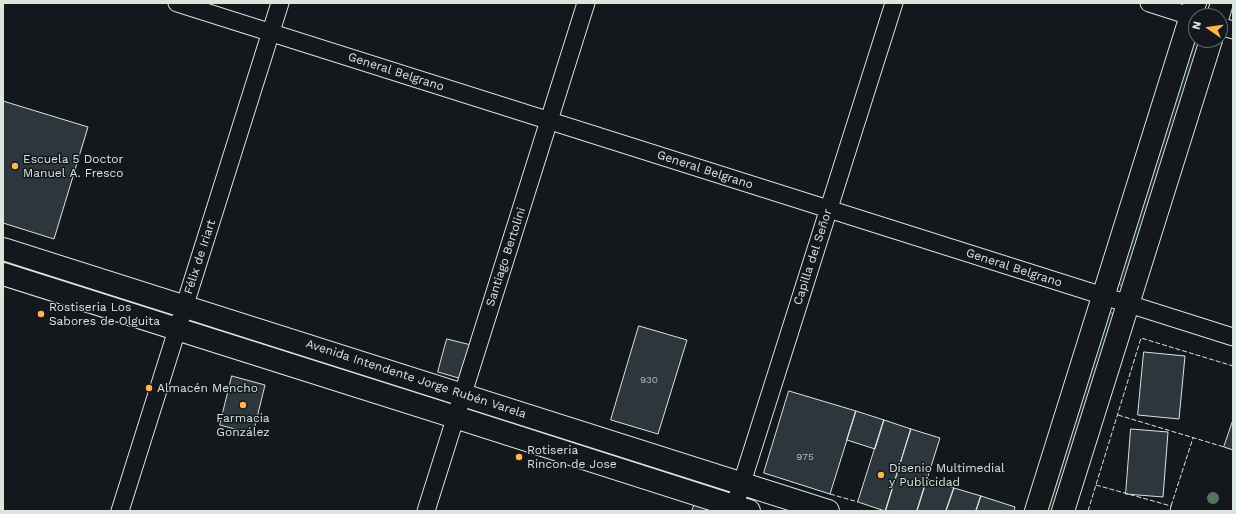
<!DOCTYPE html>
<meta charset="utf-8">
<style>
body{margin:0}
#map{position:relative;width:1236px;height:514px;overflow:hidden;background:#14181c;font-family:"Work Sans",sans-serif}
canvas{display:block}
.frame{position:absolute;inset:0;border:4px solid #d8e6dc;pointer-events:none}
.north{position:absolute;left:1188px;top:8px;width:40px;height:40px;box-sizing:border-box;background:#14181c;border:1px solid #626a69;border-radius:50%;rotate:283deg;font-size:11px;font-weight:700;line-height:16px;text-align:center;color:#d8e6dc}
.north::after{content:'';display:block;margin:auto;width:14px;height:18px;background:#ffb74d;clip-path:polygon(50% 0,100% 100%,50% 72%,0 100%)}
</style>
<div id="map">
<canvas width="1236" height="514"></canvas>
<div class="frame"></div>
<div class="north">N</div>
</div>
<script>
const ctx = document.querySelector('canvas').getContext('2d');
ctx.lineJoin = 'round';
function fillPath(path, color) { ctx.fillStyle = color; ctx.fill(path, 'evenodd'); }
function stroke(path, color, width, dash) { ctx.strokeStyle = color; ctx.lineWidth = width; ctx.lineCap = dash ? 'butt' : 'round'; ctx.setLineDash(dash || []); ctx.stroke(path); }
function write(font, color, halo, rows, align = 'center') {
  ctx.font = font + ' "Work Sans",sans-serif'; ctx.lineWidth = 3; ctx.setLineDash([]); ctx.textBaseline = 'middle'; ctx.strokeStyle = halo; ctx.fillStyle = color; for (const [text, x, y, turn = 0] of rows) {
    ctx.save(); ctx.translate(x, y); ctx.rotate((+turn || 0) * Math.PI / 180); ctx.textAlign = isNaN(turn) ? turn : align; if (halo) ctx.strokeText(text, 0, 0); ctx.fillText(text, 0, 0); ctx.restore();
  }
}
const green = new Path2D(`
 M1195,40H1199L1201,42L1125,285L1121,286L1119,283Z
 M3,256L152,305L153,309L150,312L3,266Z
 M1109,313H1112L1115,315L1055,511H1045Z
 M215,328L428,393L429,396L426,399L216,331Z
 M493,416L707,481V485L705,488L494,420Z`);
fillPath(green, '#1a2d24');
stroke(green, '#939e99', 1);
const building = new Path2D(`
 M3,101L88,127L54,239L3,223Z
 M639,326L687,340L658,434L611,420Z
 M447,339L471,345L462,379L438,372Z
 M1144,352L1185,356L1179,419L1138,415Z
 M232,376L265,385L253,434L220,425Z
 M789,391L856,411L830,494L764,473Z
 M856,411L884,420L875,449L847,440Z
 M884,420L911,429L885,511L858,502Z
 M1233,420V450L1224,447Z
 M911,429L940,438L917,511H886Z
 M1131,429L1168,432L1163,497L1126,494Z
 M927,479L954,488L946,511H917Z
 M954,488L981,496L976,511H946Z
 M981,496L1015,507L1014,511H976Z
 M695,503L723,511H692Z`);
fillPath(building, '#2c363c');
stroke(building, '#d8e6dc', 1);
const street = new Path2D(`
 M177,3L1233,337
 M1149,3L1196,18
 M1220,26L1233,30
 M120,511L280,3
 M426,511L586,3
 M733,511L894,3`);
const secondary = new Path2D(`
 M1218,16L1222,3
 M3,249L828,511
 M3,274L455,417L749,511
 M1036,511L1195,3
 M1063,511L1211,40`);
stroke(street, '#d8e6dc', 19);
stroke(secondary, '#d8e6dc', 24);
stroke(street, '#14181c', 17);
stroke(secondary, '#14181c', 22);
stroke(new Path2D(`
 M1118,415L1224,447
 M1096,485L1171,506L1170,511
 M830,494L858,502
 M1171,506L1193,438
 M1088,511L1141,338L1233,366`), '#d8e6dc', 1, [5, 2]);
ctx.fillStyle = '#55745f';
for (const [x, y] of [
 [1213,498]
]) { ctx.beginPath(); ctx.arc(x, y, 6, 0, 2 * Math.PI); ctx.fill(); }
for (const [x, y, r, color] of [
 [15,166,4,"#ffb74d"],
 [41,314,4,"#ffb74d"],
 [149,388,4,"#ffb74d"],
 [243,405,4,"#ffb74d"],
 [519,457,4,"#ffb74d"],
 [881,475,4,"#ffb74d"]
]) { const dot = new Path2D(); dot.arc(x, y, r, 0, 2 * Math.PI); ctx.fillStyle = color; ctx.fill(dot); stroke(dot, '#14181c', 1.5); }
write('10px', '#adbab4', null, [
 ["930",649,380],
 ["975",805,457]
]);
write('12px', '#d8e6dc', '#14181c', [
 ["General Belgrano",396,72,18],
 ["General Belgrano",705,170,18],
 ["Félix de Iriart",200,257,-72],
 ["Santiago Bertolini",506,257,-72],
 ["Capilla del Señor",813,257,-72],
 ["General Belgrano",1014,268,18],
 ["Avenida Intendente Jorge Rubén Varela",416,379,18]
]);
write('12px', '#d8e6dc', '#14181c', [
 ["Escuela 5 Doctor",23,159],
 ["Manuel A. Fresco",23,173],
 ["Rostiseria Los",49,307],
 ["Sabores de Olguita",49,321],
 ["Almacén Mencho",157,388],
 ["Farmacia",243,418,"center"],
 ["González",243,432,"center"],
 ["Rotiseria",527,450],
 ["Rincon de Jose",527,464],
 ["Disenio Multimedial",889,468],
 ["y Publicidad",889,482]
], 'left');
</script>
